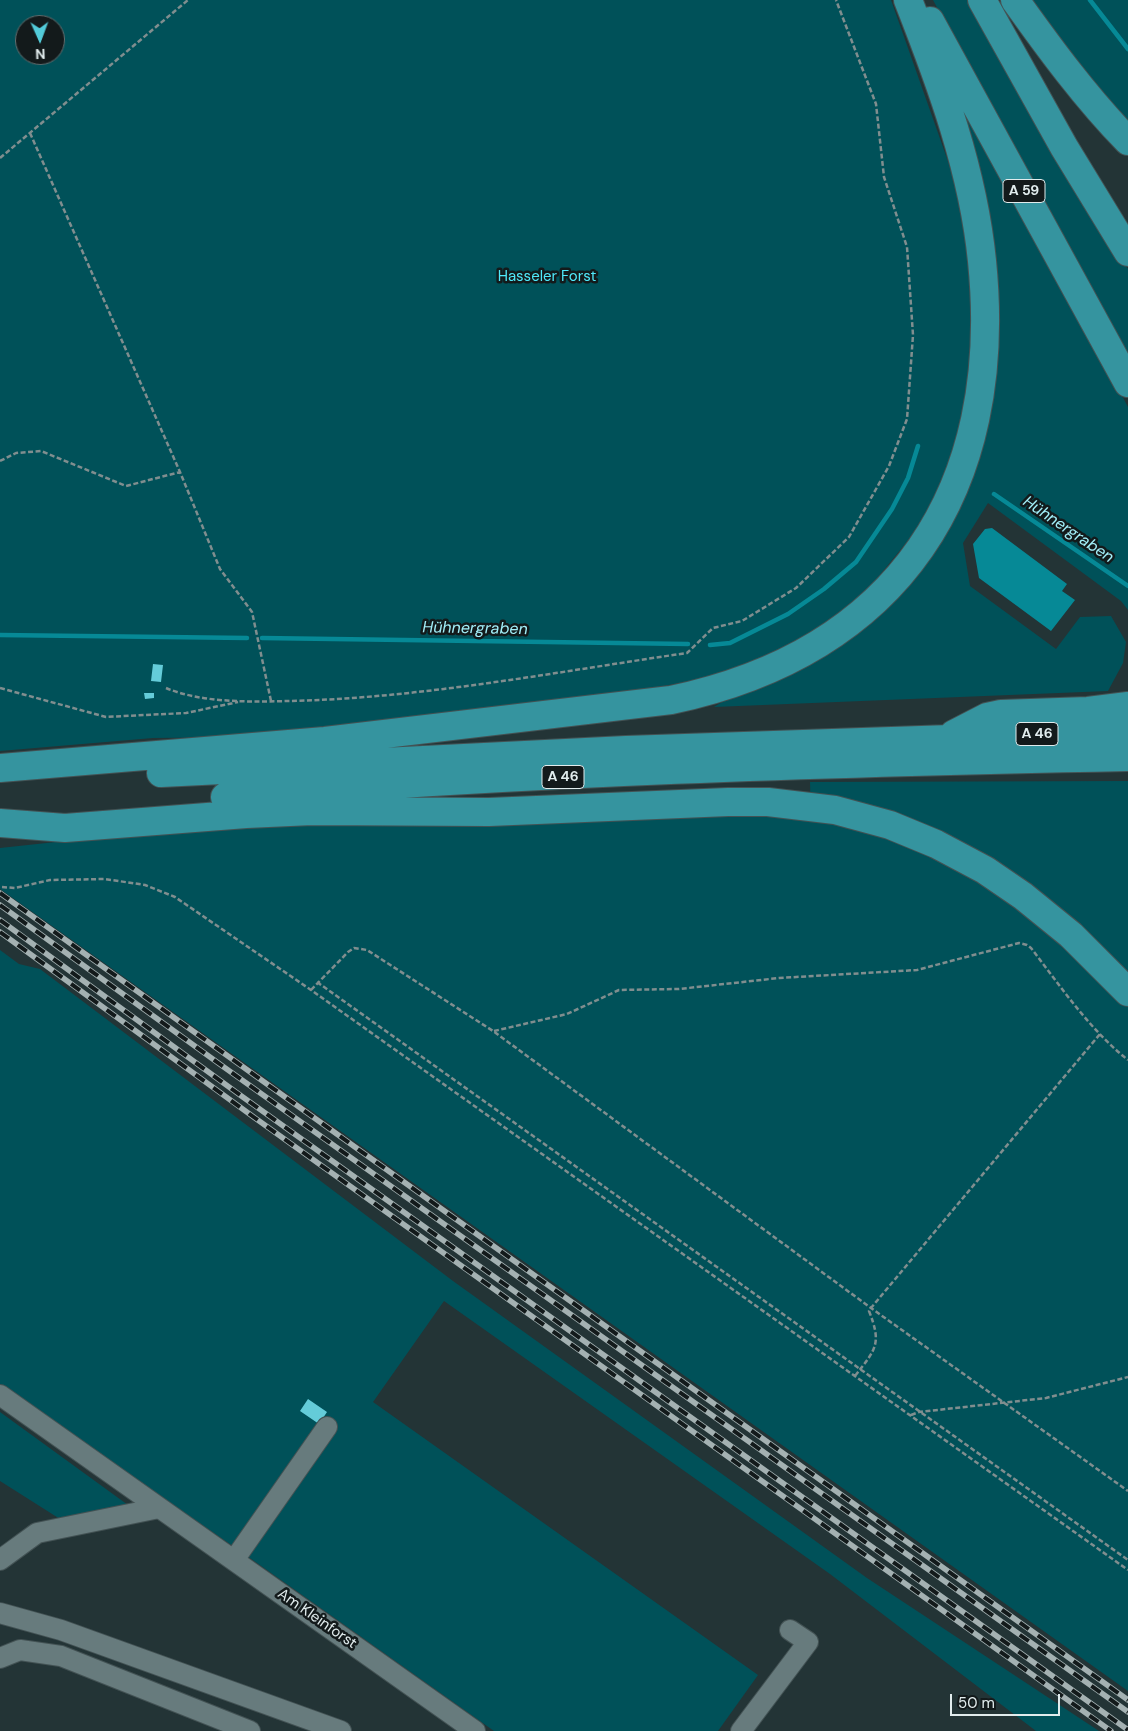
<!DOCTYPE html>
<meta charset="utf-8">
<style>
body{margin:0}
#map{position:relative;width:1128px;height:1731px;overflow:hidden;background:#233436;font-family:"DM Sans",sans-serif}
canvas{display:block}
.north{position:absolute;left:15px;top:15px;width:50px;height:50px;box-sizing:border-box;background:#131a1b;border:1px solid #656e6f;border-radius:50%;rotate:178deg;font-size:14px;font-weight:700;line-height:20px;text-align:center;color:#e1eced}
.north::after{content:'';display:block;margin:auto;width:18px;height:22px;background:#52cbd9;clip-path:polygon(50% 0,100% 100%,50% 72%,0 100%)}
.scale{position:absolute;left:950px;top:1694px;width:110px;height:22px;box-sizing:border-box;border:2px solid #e1eced;border-top:0;padding-left:6px;font-size:15px;line-height:18px;white-space:nowrap;color:#e1eced;-webkit-text-stroke:4px #131a1b;paint-order:stroke}
</style>
<div id="map">
<canvas width="1128" height="1731"></canvas>
<div class="north">N</div>
<div class="scale">50 m</div>
</div>
<script>
const ctx = document.querySelector('canvas').getContext('2d');
ctx.lineJoin = 'round';
function fillPath(path, color) { ctx.fillStyle = color; ctx.fill(path, 'evenodd'); }
function stroke(path, color, width, dash) { ctx.strokeStyle = color; ctx.lineWidth = width; ctx.lineCap = dash ? 'butt' : 'round'; ctx.setLineDash(dash || []); ctx.stroke(path); }
function write(font, color, halo, rows, align = 'center') {
  ctx.font = font + ' "DM Sans",sans-serif'; ctx.lineWidth = 5; ctx.setLineDash([]); ctx.textBaseline = 'middle'; ctx.strokeStyle = halo; ctx.fillStyle = color; for (const [text, x, y, turn = 0] of rows) {
    ctx.save(); ctx.translate(x, y); ctx.rotate((+turn || 0) * Math.PI / 180); ctx.textAlign = isNaN(turn) ? turn : align; if (halo) ctx.strokeText(text, 0, 0); ctx.fillText(text, 0, 0); ctx.restore();
  }
}
fillPath(new Path2D(`
 M0,0H891L955,181L967,242L975,332L968,397L944,487L915,532L866,592L821,629L753,664L686,682L554,705L259,737L153,738L0,751ZM25,25H55V55H25Z
 M933,0H971L1065,173L1128,269V360Z
 M1030,0H1128V122L1108,100Z
 M928,31L1128,407V610L1121,601L988,503L963,543L970,586L1056,649L1080,617L1111,616L1126,642L1123,663L1108,691L714,707L740,691L921,563L991,348Z
 M1128,781V1691L0,889V848L158,831L313,821L708,813L811,816L810,782Z
 M0,950L19,964L40,969L453,1281L867,1578L1099,1731H1036L830,1574L444,1301L373,1402L758,1675L718,1731H494L240,1551L0,1386Z
 M0,1412L128,1505L60,1519L0,1481Z`), '#005159');
fillPath(new Path2D(`
 M992,528L1067,584L1062,591L1075,600L1051,631L979,578L973,544L985,529Z`), '#068996');
stroke(new Path2D(`
 M1090,0L1128,49
 M994,494L1128,586
 M0,635L247,638
 M262,638L688,644
 M710,645L730,643L788,614L824,589L856,562L892,509L908,478L918,446`), '#068996', 4.5);
fillPath(new Path2D(`
 M153,664L163,665L161,682L151,681Z
 M144,693H154V698L145,699Z
 M308,1399L327,1412L319,1424L300,1411Z`), '#64ccd9');
const minor = new Path2D(`
 M0,1395L475,1731
 M0,1560L37,1533L159,1508
 M234,1560L327,1427
 M0,1613L61,1630L341,1731
 M0,1658L20,1650L61,1656L250,1731
 M741,1731L808,1642L790,1630`);
const highway = new Path2D(`
 M982,0L1064,147L1128,252
 M1015,0C1050,49 1086,98 1128,141
 M930,21L1128,383
 M954,734L987,717L1001,714L1088,711L1128,706
 M0,768L325,741L671,700C899,652 1005,489 982,261C973,170 941,84 908,0
 M161,773L626,750L1128,733
 M225,797C525,772 827,763 1128,757
 M0,823L65,828L246,814L312,811L489,812L728,802H768L835,810L890,825L936,844L985,870L1023,896L1071,935L1128,992`);
stroke(minor, '#435254', 22);
stroke(highway, '#435254', 30);
stroke(new Path2D(`
 M30,133L180,472L220,569L252,612L271,701
 M0,158L188,0
 M0,461L16,453L41,451L126,486L180,472
 M0,688L106,717L186,713L238,702
 M166,688C201,703 251,702 289,701C423,698 555,672 687,653L713,628L742,621L796,588L849,537L889,466L907,419L913,335L907,247L884,177L876,104L836,0
 M2,887L15,888L50,880L105,879L145,885L175,897L311,990L1128,1570
 M317,982L1128,1560
 M311,990L348,952L354,948L367,950L493,1031L871,1308L1128,1491
 M494,1031L567,1014L619,990L679,989L779,978L917,970L1019,943L1027,945L1031,948C1061,987 1090,1030 1128,1060
 M855,1376C876,1349 882,1344 869,1311L871,1308L1100,1034
 M911,1415L919,1412L1046,1398L1128,1377`), '#808e8f', 2.5, [5, 2.5]);
stroke(minor, '#677b7d', 20);
stroke(highway, '#35949f', 28);
const rail = new Path2D(`
 M0,893L1128,1700
 M0,905L221,1065L1128,1712
 M0,920L240,1095L1128,1730
 M0,932L255,1118L1111,1731`);
stroke(rail, '#a4b1b2', 5.5);
stroke(rail, '#131a1b', 4, [11]);
for (const [x, y, w] of [
 [1024,191,42],
 [1037,734,42],
 [563,777,42]
]) { const box = new Path2D(); box.roundRect(x - w / 2, y - 11.5, w, 23, 4); ctx.fillStyle = '#131a1b'; ctx.fill(box); stroke(box, '#e1eced', 1); }
write('bold 14px', '#e1eced', null, [
 ["A 59",1024,191],
 ["A 46",1037,734],
 ["A 46",563,777]
]);
write('15px', '#4fe9fa', '#131a1b', [
 ["Hasseler Forst",547,277]
]);
write('15px', '#e1eced', '#131a1b', [
 ["Am Kleinforst",317,1619,35]
]);
write('italic 16px', '#a2eff9', '#131a1b', [
 ["Hühnergraben",1068,530,34],
 ["Hühnergraben",475,629,1]
]);
</script>
